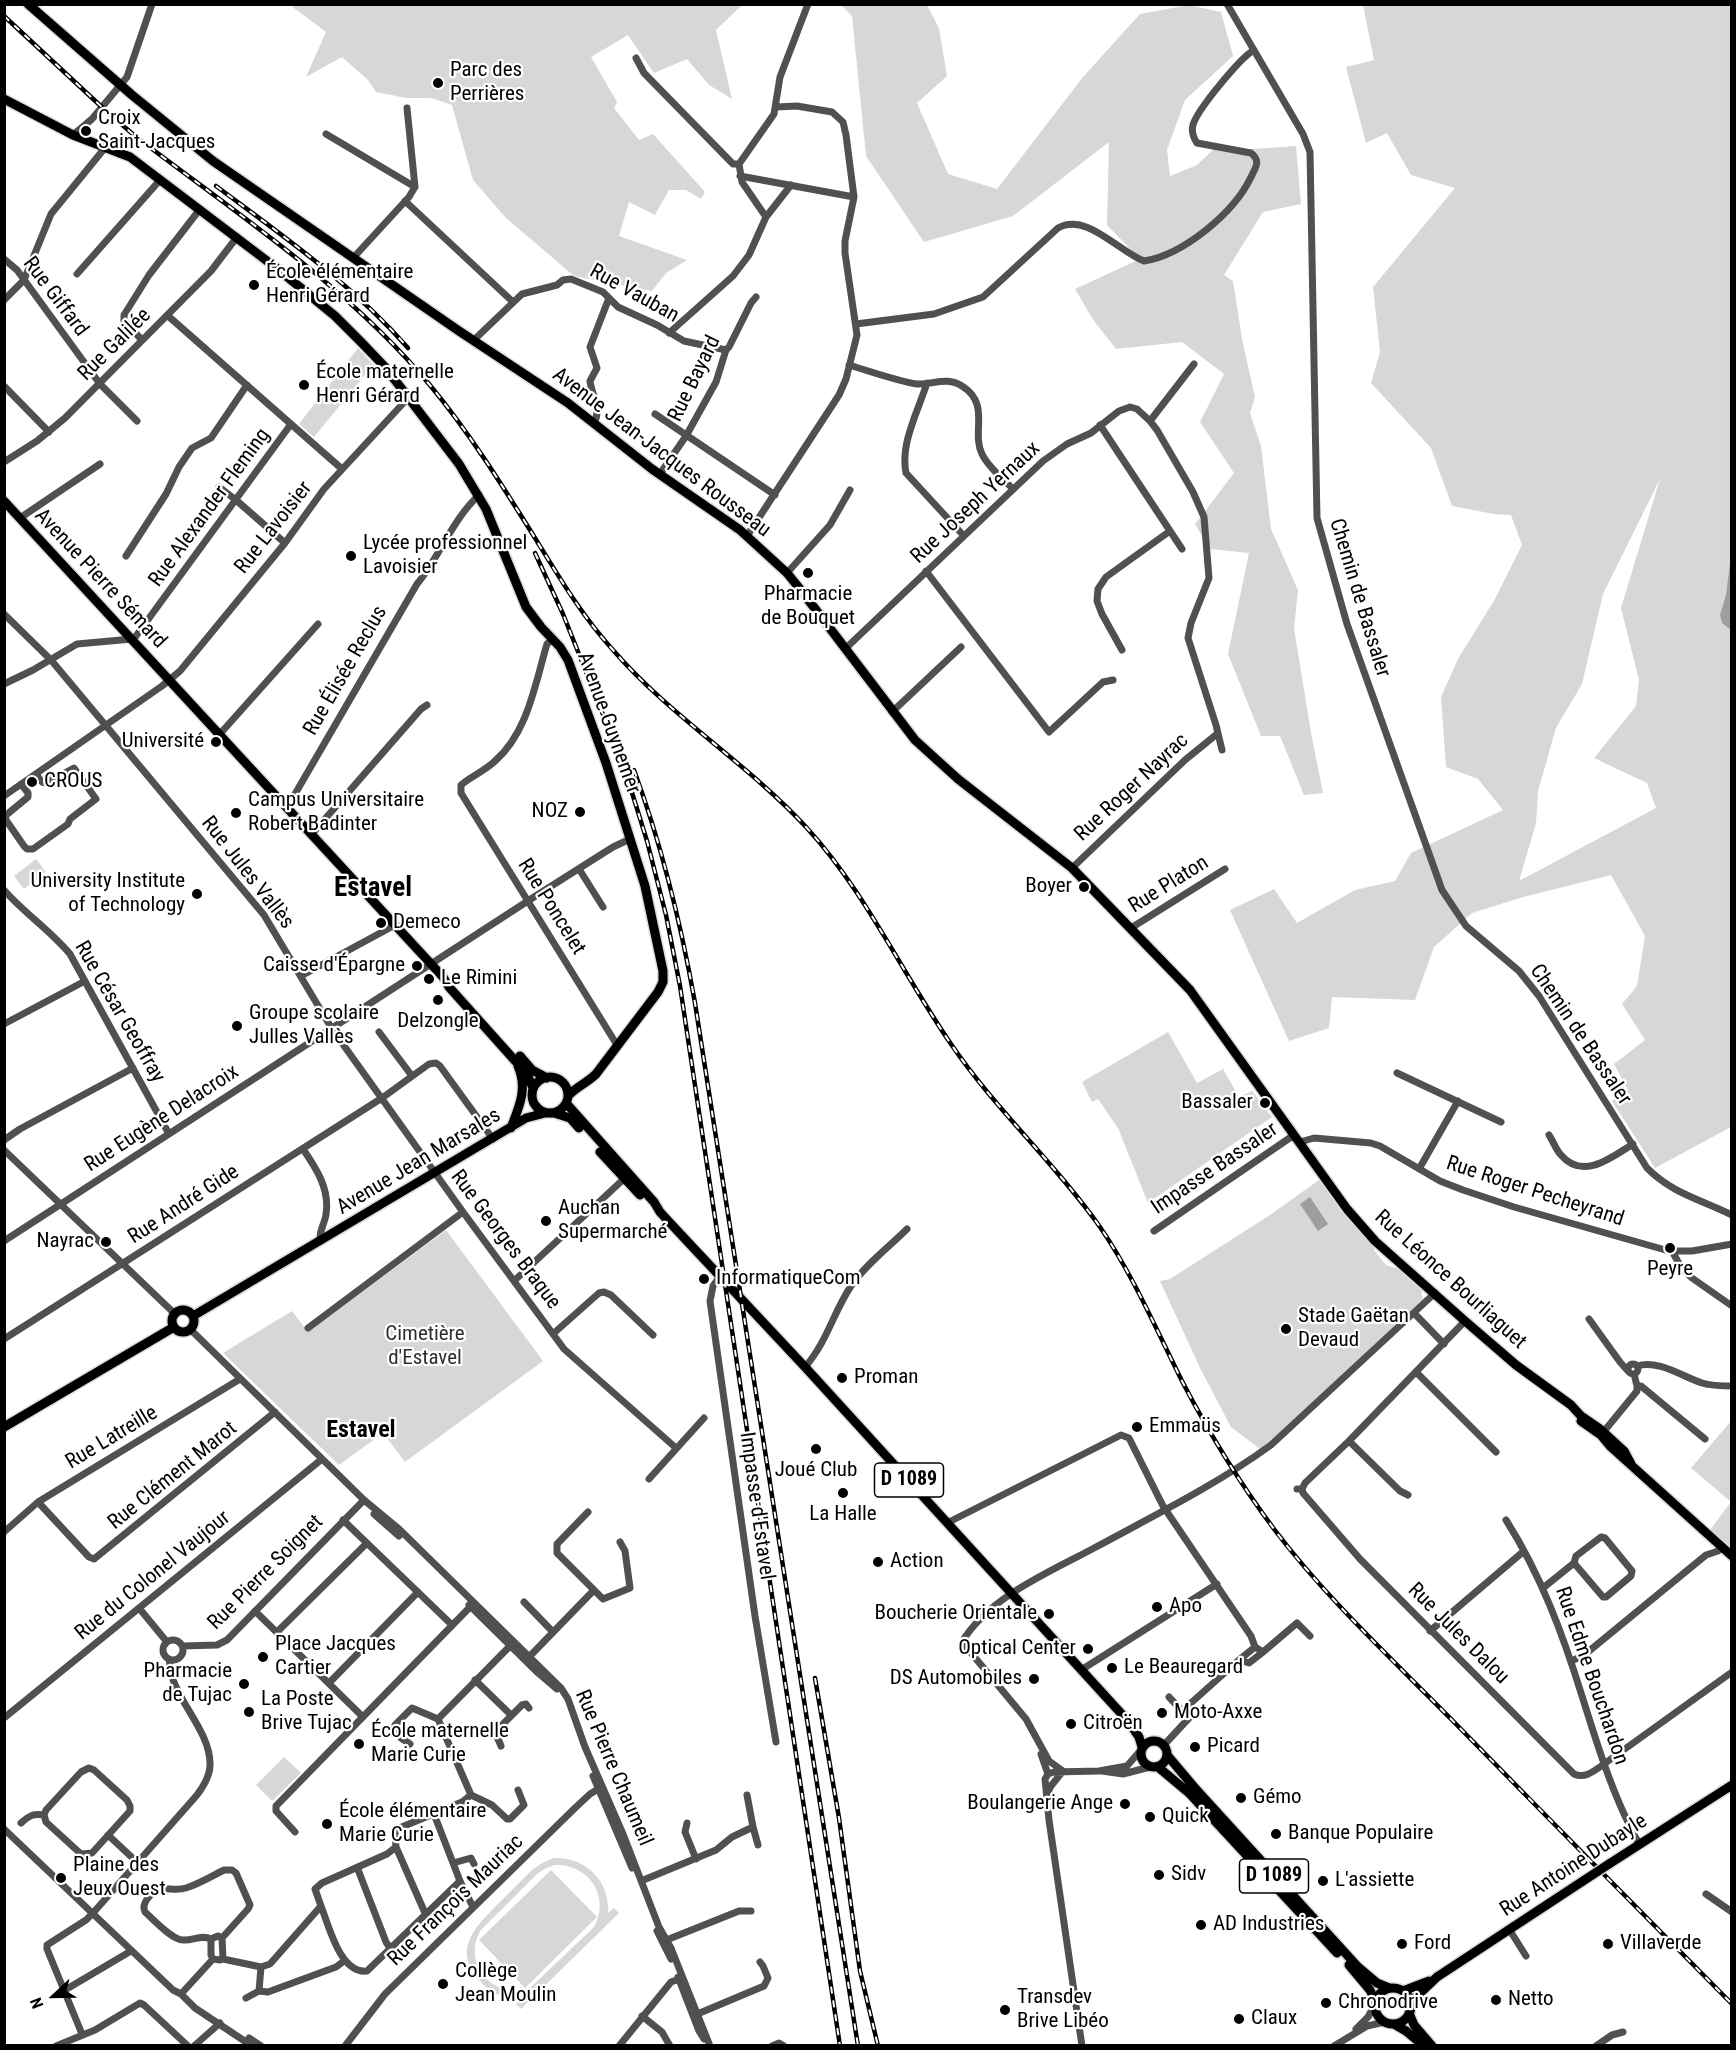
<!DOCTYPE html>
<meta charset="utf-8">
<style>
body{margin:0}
#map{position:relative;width:1736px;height:2050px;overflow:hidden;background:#fff;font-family:"Roboto Condensed",sans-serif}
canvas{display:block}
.frame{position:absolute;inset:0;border:6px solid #000;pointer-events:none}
.north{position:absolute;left:24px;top:1966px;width:60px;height:60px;-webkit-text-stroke:4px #fff;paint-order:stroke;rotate:248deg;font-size:16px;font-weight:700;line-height:24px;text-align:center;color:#000}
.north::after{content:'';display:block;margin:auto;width:21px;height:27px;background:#000;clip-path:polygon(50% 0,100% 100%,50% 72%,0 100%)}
</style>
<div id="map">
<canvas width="1736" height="2050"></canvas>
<div class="frame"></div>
<div class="north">N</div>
</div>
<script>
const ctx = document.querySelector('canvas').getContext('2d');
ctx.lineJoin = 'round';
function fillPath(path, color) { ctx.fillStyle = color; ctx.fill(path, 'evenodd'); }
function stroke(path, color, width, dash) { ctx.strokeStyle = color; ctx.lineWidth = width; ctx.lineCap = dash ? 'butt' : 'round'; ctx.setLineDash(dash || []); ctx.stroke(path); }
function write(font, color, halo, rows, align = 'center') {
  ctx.font = font + ' "Roboto Condensed",sans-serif'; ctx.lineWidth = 4.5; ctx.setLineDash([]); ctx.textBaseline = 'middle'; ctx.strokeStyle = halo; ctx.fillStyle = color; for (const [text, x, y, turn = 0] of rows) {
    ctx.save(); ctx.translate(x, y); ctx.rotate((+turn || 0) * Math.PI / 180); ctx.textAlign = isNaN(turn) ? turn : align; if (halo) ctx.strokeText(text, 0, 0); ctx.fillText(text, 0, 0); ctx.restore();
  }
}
fillPath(new Path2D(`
 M290,5H742L716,30L732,99L709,85L687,59L654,73L628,35L591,57L617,102L614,108L639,140L653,134L705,192L701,199L686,190H669L655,215L629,202L619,236L687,260L666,273L652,291L574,276L506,218L473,180L452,105L431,98H406L376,92L368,80L342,57L306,77L326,32Z
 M841,5H927L939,28L947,76L917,103L948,174L997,189L1083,77L1140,14L1189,5L1221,12L1233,56L1185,100L1167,150L1170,176L1197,165L1219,144L1238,150L1296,146L1301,204L1263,212L1224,275L1233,281L1242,339L1255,397L1250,413L1261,446L1271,529L1298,590L1294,628L1311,733L1323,793L1304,795L1280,736H1261L1228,654L1249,553L1210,549L1195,524L1234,473L1200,422L1224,374L1182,342L1116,349L1094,321L1075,289L1140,259L1107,225L1109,142L1013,216L924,242L866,156L852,16Z
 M1363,5H1731V1127L1655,1168L1612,1101L1628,1090L1614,1064L1645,1040L1622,1004L1637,986L1645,936L1611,875L1523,897L1472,913L1434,947L1415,1000L1332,997L1329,1028L1289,1041L1230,910L1274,889L1297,923L1355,890L1395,881L1411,853L1503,810L1478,779L1446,767L1441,697L1458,659L1495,599L1522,545L1511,515L1494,514L1452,506L1431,448L1371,383L1380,352L1373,287L1455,188L1411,175L1387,133L1366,143L1346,67L1374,60ZM1660,479L1621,608L1639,680L1636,706L1594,758L1647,783L1656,808L1519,881L1536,823L1538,791L1556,728L1582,684L1603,594Z
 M358,348L373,365L314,437L299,424Z
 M36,859L46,872L24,889L14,876Z
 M1168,1032L1197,1083L1223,1069L1239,1097L1252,1091L1272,1117L1148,1203L1118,1128L1098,1099L1092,1102L1082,1082Z
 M1319,1180L1342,1212L1374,1245V1250L1386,1265L1399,1269L1423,1290L1421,1293L1423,1299L1272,1441L1260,1449L1231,1427L1201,1370L1160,1281L1170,1279L1270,1215Z
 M446,1230L543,1361L405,1462L383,1433L339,1465L223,1353L292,1311L308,1332Z
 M1731,1421V1550L1710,1530L1731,1502L1691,1468Z
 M284,1757L301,1773L272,1801L256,1785Z
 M554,1858C586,1857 610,1881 608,1913L614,1908L619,1913L521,2009L516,2004L522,1998C506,2000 490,1993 480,1981C451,1949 476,1926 500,1902C511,1891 522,1880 533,1869L544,1862ZM555,1865C589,1864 611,1897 594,1927L530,1988C493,2000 462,1965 480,1931L537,1874L546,1868Z
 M551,1870L597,1917L525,1988L479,1940Z`), '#d7d7d7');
fillPath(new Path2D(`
 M1731,556V630L1722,623L1720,615L1726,595Z
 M1310,1197L1328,1224L1318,1231L1300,1204Z`), '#9e9e9e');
const major = new Path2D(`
 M28,4L132,95L213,161L459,331L568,403L652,469L740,530L787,573L800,589L915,740L958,779L1072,868L1190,990L1347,1209L1375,1241L1465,1321L1516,1365L1571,1405L1581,1416L1600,1429L1624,1451L1631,1464
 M4,99L73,135L130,157L279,270L335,316L361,342L385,367L459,464L486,509L526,607L541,627L560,647L568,660L606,763L645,886L663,971V982L658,992L596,1074C587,1083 576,1087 568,1096
 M4,501L443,977L449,987L527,1074L533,1088
 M520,1056L532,1070L547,1078
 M532 1095a18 18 0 1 1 36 0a18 18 0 1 1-36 0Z
 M566,1103L654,1202L660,1212L672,1225L805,1367L1128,1721L1139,1737L1142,1747
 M554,1113L570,1118L579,1128
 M511,1128C519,1107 528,1089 518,1066
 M600,1152L640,1195
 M172 1321a11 11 0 1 1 22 0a11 11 0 1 1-22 0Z
 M193,1316L526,1118L545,1113
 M1581,1421L1601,1435L1611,1447L1732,1556
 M4,1427L174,1327
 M1141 1754a13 13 0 1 1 26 0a13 13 0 1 1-26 0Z
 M1167,1755L1194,1787L1358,1967L1377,1983L1389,1988
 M1158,1767L1189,1793L1337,1953
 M1609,1864L1732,1785
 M1349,1965L1370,1990L1375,2001
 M1375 2006a18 18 0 1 1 36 0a18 18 0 1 1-36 0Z
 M1403,1991L1429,1981
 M1411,2008L1416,1997L1437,1977L1583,1881
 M1409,2013L1414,2025L1432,2046
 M1394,2024L1406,2031L1424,2046`);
stroke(major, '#dbdbdb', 12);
stroke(new Path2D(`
 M1227,4L1303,134L1310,152L1317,518L1347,624L1442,890L1466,926L1519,971L1539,996L1647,1168C1673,1194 1700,1199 1732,1215
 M636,58L644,73L733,164H739
 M326,134L415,187
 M73,135L92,119L127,77L152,4
 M740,176L854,197
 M405,201L513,302
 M766,217L742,182L739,164L774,114L780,77L808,4
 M354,257L409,197L415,187L407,108
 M4,259L17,270L100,384L137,421
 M77,274L160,180
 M4,300L24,280L51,214L104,149
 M167,315L342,469
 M856,324L934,314L983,297L1058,228C1086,212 1118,251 1144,261C1183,255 1234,213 1251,177C1256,167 1261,161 1251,153L1197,143C1193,137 1191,132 1193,125C1197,110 1240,58 1254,50
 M669,333L733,276L749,255L766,217L791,185
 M142,340L124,321V315L149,275L200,209
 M475,342L477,337L522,294L557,285L563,280L571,279L603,292L618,307L657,325L684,341L726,350
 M849,365C869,371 897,381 917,384C932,385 947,376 962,386C991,404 971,432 982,454C988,467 1003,479 1013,489
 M927,383C918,411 900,444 906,473L964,536
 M4,386L49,432
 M655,414L775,495
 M1150,421L1194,364
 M594,423C602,409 592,396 590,381L597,368L590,347L609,298
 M1100,425L1182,549
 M4,462L37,441L65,418L211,271L237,237
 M660,474L686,436L716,382L726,350L729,347L751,303L756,297
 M219,487L236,500L285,543
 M20,518L100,464
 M747,536L839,395L846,379L857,335L845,253V241L854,197L846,135L843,122L832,112L797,106L776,107
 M126,556L166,494L179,467L192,448L211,438L247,385
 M926,571L1049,732L1103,682L1113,680
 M787,573L830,525L850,490
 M4,614L51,660L264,915L332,1029L463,1212L564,1349L676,1448
 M553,639L547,644C535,684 528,732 495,761C485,771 471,776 461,785V793L617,1045
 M845,649L1043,461L1067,444L1091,433L1119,411L1130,407L1137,409L1150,421L1157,430L1193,492L1204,517L1209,578L1191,623L1188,638L1216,725L1222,750
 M1122,650L1102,614L1097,601L1098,589L1106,577L1170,531
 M4,684L33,670L77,644L132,639L136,636L291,424
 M892,712L961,647
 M219,735L318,624
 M21,784L28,793V797L5,816L6,820L24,846L27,849H33L68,824L70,819L96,799L74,768L46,783L42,782L36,774
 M4,796L162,686L180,671L285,543L324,489L408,398
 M284,806L295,794L417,584C440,556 452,520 479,495
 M311,835L421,709L427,705
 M1072,868L1185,760L1217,734
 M579,869L603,907
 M4,890C24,913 50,930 70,954L169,1134
 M1131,928L1225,869
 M301,976L395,925
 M4,1024L85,981
 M379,1032L412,1076
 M1397,1073L1501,1122
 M1549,1135C1553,1141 1556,1150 1561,1155C1583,1181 1612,1157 1633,1144
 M4,1140L20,1129L133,1068
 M1300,1142L1314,1138L1371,1143L1380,1146L1440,1181L1463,1190L1514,1207L1669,1251H1692L1732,1244
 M303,1149C316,1168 330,1189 326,1214C325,1224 318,1231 321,1241
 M4,1150L175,1314
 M1419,1169L1458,1101
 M1154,1231L1294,1135
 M4,1241L534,897L613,847L630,839
 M1672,1251L1682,1269L1692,1278L1732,1306
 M720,1276L713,1286L710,1301L755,1616L776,1742
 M515,1280L627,1176
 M1414,1313L1444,1344
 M1589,1319L1620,1362L1628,1371
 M308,1328L463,1212
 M191,1330L364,1500L399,1529L561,1688L568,1699L585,1747L623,1834L659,1927L671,1948L710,2046
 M554,1333L599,1293L604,1292L611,1295L653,1335
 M4,1339L382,1098L429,1064L436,1063L440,1066L493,1139
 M1628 1369a5 5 0 1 1 10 0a5 5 0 1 1-10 0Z
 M1637,1366C1658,1359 1683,1377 1702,1383C1712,1386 1722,1386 1732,1386
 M805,1367C827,1342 833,1313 851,1286C865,1265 889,1247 907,1229
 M1416,1372L1496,1452
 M1637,1386H1641L1705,1439
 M1601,1435L1637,1391V1386L1634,1374
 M1349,1441L1400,1491L1408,1495
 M649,1479L704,1418
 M1297,1489H1302L1305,1483L1349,1441L1465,1321
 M1302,1489L1303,1493L1360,1559L1574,1774C1585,1779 1594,1771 1604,1764L1732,1672
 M38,1502L89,1557L94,1559L275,1412
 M374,1514L399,1536
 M343,1520L452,1625
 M1506,1520C1541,1575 1563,1635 1582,1696C1595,1737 1607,1777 1625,1816C1630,1825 1633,1836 1640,1844
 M947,1523L1121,1435L1129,1438L1163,1506L1251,1636L1255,1647
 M4,1532L38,1502L240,1379
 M1543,1588L1574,1563L1576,1556L1601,1537L1605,1538L1632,1571L1631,1576L1606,1597H1603L1574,1563
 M594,1590L603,1599L630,1588L625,1551L620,1542
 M524,1602L553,1632
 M469,1605L536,1671L557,1689
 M139,1608L167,1642
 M255,1611L363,1717
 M1430,1631L1524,1551
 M277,1632L367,1543
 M163 1650a10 10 0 1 1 20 0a10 10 0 1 1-20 0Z
 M183,1646L217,1645L227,1640L364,1500
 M1255,1647L1263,1652L1249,1663L1239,1660Z
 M1263,1652L1297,1623L1310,1636
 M530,1656L594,1590L557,1553V1544L588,1512
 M1571,1661L1583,1656L1706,1555L1718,1551L1722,1547
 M1081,1670L1217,1584
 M475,1680L511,1715
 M329,1683L418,1592
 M1169,1697L1182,1711L1239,1660
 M4,1718L322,1459
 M438,1719L510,1646
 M1164,1745L1189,1718
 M501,1746L495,1732L522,1705L526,1704L529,1708
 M1041,1754L1048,1774
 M89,1768L94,1770L127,1800L130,1806V1811L92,1853L81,1854L46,1822L44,1815L46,1810L81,1772Z
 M1063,1771L1049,1761L1026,1719L962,1642C990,1596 1050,1572 1096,1547C1155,1515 1216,1485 1271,1445L1435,1293
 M1102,1771L1123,1774L1150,1767
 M593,1776L632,1868
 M1047,1794L1051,1786L1063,1771
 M471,1795L492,1805L507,1819H510L524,1805L518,1790
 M434,1814L460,1881L473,1907
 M21,1823C29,1816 33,1813 44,1815
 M687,1823L685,1832L696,1859
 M753,1827L758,1845
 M4,1829L173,1990L181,1994L195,2008L252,2046
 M295,1832L276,1811V1806L472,1605
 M108,1835L138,1863
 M396,1847L425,1913
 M453,1863L471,1858L474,1864
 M357,1867L386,1942L390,1948
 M224,1870H232L236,1873L250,1905L248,1909L222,1938L218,1936L211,1939C201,1934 193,1941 183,1940C172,1940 154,1920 145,1912C143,1907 144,1904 147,1899C161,1881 169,1893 186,1888C199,1884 212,1876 224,1870Z
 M641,1881L716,1850L732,1837L753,1827L747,1795
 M1706,1894L1732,1912
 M321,1906C329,1926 340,1974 367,1971L460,1881
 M1509,1929L1526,1956
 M657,1931L671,1959
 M222,1938L223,1959
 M211,1939V1955L213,1959
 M664,1941L739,1911H751
 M678,1977L699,2031L704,2039
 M65,1990L131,1951
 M259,1991L261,1967
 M181,1994L213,1959L220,1960L223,1959L261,1967L270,1964L321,1906L315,1889L322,1883L387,1854L396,1847L395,1833L397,1829L462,1802L471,1795L438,1719L412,1708L395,1725L401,1738L410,1744
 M246,1998L259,1991L268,1992L336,1967L344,1961
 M695,2015L764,1986L768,1978L763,1966L760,1962
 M642,2016L662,2032L670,2046
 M1356,2029L1368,2017L1375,2004
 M82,2034L47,1949V1945L86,1920L93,1913L197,1795C203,1787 210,1776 210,1765C211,1733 178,1703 171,1673C170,1669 170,1664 169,1659
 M249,2038L261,2046
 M56,2046L95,2030L140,2003L144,2005L188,2046
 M194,2046L220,2023
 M345,2046L385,1994L575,1808L590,1794L600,1788
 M619,2046L671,1982L682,1978
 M772,2046L779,2043L784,2046
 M1082,2046L1049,1820L1045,1779L1048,1774L1054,1772L1099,1771L1127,1766L1140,1751
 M1334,2046L1367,2026L1385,2022
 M1596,2046L1612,2035L1623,2032`), '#505050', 7);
stroke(major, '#000', 9);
const rail = new Path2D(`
 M4,16L105,110L135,136C237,214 346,285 429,384C469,432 502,485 535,538C559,577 582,616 613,650C670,716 747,763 806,827C865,891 902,973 951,1044C995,1109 1055,1163 1100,1227C1133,1275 1156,1329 1182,1381C1209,1433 1239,1482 1274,1529C1326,1598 1391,1658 1452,1720C1545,1815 1638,1909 1732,2004
 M216,186C283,236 352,284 408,348
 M535,553L563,614L625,770L647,841L666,915L680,986L840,2046
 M634,770C662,846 681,924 695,1003L858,2046
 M815,1678L839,1818L860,1971L878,2046`);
stroke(rail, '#000', 4.5);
stroke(rail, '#fff', 2, [7]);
const majorBridge = new Path2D(`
 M1583,1881L1609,1864`);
stroke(majorBridge, '#dbdbdb', 12, []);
stroke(majorBridge, '#000', 9);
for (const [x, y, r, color] of [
 [438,83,6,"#000"],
 [86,131,6,"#000"],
 [254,285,6,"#000"],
 [304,385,6,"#000"],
 [351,556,6,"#000"],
 [808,573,6,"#000"],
 [216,742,6,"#000"],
 [32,782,6,"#000"],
 [580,812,6,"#000"],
 [236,813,6,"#000"],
 [1084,887,6,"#000"],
 [197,894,6,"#000"],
 [381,923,6,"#000"],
 [417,966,6,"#000"],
 [429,979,6,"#000"],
 [438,1000,6,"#000"],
 [237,1026,6,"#000"],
 [1265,1103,6,"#000"],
 [546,1221,6,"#000"],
 [106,1242,6,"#000"],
 [1670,1248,6,"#000"],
 [704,1279,6,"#000"],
 [1286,1329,6,"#000"],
 [842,1378,6,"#000"],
 [1137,1427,6,"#000"],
 [816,1449,6,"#000"],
 [843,1493,6,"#000"],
 [878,1562,6,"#000"],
 [1157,1607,6,"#000"],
 [1049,1614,6,"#000"],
 [1088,1649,6,"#000"],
 [263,1657,6,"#000"],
 [1112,1668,6,"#000"],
 [1034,1679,6,"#000"],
 [244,1684,6,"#000"],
 [249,1712,6,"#000"],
 [1162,1713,6,"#000"],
 [1071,1724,6,"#000"],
 [359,1744,6,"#000"],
 [1195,1747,6,"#000"],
 [1241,1798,6,"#000"],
 [1125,1804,6,"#000"],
 [1150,1817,6,"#000"],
 [327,1824,6,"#000"],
 [1276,1834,6,"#000"],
 [1159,1875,6,"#000"],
 [61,1878,6,"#000"],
 [1323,1881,6,"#000"],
 [1201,1925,6,"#000"],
 [1402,1944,6,"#000"],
 [1608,1944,6,"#000"],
 [443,1984,6,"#000"],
 [1496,2000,6,"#000"],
 [1326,2003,6,"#000"],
 [1005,2010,6,"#000"],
 [1239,2019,6,"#000"]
]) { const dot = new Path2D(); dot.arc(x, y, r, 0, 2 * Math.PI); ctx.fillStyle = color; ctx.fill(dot); stroke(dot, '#fff', 2); }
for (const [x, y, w] of [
 [909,1480,69],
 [1274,1876,69]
]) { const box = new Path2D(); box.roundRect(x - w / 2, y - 17, w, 34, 4.5); ctx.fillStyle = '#fff'; ctx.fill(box); stroke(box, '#000', 1.5); }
write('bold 20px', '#000', null, [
 ["D 1089",909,1480],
 ["D 1089",1274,1876]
]);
write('21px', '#000', '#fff', [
 ["Parc des",450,71],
 ["Perrières",450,95],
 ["Croix",98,119],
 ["Saint-Jacques",98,143],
 ["École élémentaire",266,273],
 ["Henri Gérard",266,297],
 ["École maternelle",316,373],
 ["Henri Gérard",316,397],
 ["Lycée professionnel",363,544],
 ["Lavoisier",363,568],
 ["Pharmacie",808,595,"center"],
 ["de Bouquet",808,619,"center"],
 ["Université",204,742,"right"],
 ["CROUS",44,782],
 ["Campus Universitaire",248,801],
 ["Robert Badinter",248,825],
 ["NOZ",568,812,"right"],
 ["University Institute",185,882,"right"],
 ["of Technology",185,906,"right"],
 ["Boyer",1072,887,"right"],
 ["Demeco",393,923],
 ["Caisse d'Épargne",405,966,"right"],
 ["Le Rimini",441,979],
 ["Groupe scolaire",249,1014],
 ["Julles Vallès",249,1038],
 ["Delzongle",438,1022,"center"],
 ["Bassaler",1253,1103,"right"],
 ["Auchan",558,1209],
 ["Supermarché",558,1233],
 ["Nayrac",94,1242,"right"],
 ["Peyre",1670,1270,"center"],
 ["InformatiqueCom",716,1279],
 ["Stade Gaëtan",1298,1317],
 ["Devaud",1298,1341],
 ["Proman",854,1378],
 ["Emmaüs",1149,1427],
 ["Joué Club",816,1471,"center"],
 ["La Halle",843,1515,"center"],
 ["Action",890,1562],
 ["Apo",1169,1607],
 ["Boucherie Orientale",1037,1614,"right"],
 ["Place Jacques",275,1645],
 ["Cartier",275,1669],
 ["Optical Center",1076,1649,"right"],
 ["Le Beauregard",1124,1668],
 ["Pharmacie",232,1672,"right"],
 ["de Tujac",232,1696,"right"],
 ["DS Automobiles",1022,1679,"right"],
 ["La Poste",261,1700],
 ["Brive Tujac",261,1724],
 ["Moto-Axxe",1174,1713],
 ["Citroën",1083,1724],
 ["École maternelle",371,1732],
 ["Marie Curie",371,1756],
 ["Picard",1207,1747],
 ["Gémo",1253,1798],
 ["Boulangerie Ange",1113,1804,"right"],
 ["École élémentaire",339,1812],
 ["Marie Curie",339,1836],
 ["Quick",1162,1817],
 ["Banque Populaire",1288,1834],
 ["Plaine des",73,1866],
 ["Jeux Ouest",73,1890],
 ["Sidv",1171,1875],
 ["L'assiette",1335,1881],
 ["AD Industries",1213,1925],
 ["Ford",1414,1944],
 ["Villaverde",1620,1944],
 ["Collège",455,1972],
 ["Jean Moulin",455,1996],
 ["Transdev",1017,1998],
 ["Brive Libéo",1017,2022],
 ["Netto",1508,2000],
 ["Chronodrive",1338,2003],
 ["Claux",1251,2019]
], 'left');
write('21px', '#000', '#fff', [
 ["Rue Vauban",634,294,29],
 ["Rue Giffard",55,297,53],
 ["Rue Galilée",115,345,-45],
 ["Rue Bayard",695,379,-64],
 ["Avenue Jean-Jacques Rousseau",661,453,37],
 ["Rue Joseph Yernaux",976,503,-43],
 ["Rue Alexander Fleming",210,508,-54],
 ["Rue Lavoisier",274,528,-52],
 ["Avenue Pierre Sémard",100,579,47],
 ["Chemin de Bassaler",1359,598,73],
 ["Rue Élisée Reclus",346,671,-60],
 ["Avenue Guynemer",608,723,70],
 ["Rue Roger Nayrac",1132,788,-43],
 ["Rue Jules Vallès",247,873,52],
 ["Rue Platon",1169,885,-32],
 ["Rue Poncelet",551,907,58],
 ["Rue César Geoffray",119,1012,60],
 ["Chemin de Bassaler",1580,1035,56],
 ["Rue Eugène Delacroix",162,1119,-33],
 ["Avenue Jean Marsales",419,1162,-31],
 ["Impasse Bassaler",1215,1169,-34],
 ["Rue Roger Pecheyrand",1535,1192,18],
 ["Rue André Gide",184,1205,-33],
 ["Rue Georges Braque",505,1240,53],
 ["Rue Léonce Bourliaguet",1450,1280,42],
 ["Rue Latreille",112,1438,-31],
 ["Rue Clément Marot",173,1476,-39],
 ["Impasse d'Estavel",756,1506,82],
 ["Rue Pierre Soignet",266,1573,-45],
 ["Rue du Colonel Vaujour",153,1576,-39],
 ["Rue Jules Dalou",1458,1634,45],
 ["Rue Edme Bouchardon",1591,1676,71],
 ["Rue Pierre Chaumeil",613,1768,67],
 ["Rue Antoine Dubayle",1574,1866,-33],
 ["Rue François Mauriac",456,1901,-44]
]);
write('21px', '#2e2e2e', '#fff', [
 ["Cimetière",425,1335],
 ["d'Estavel",425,1359]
]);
write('bold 24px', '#000', '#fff', [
 ["Estavel",361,1431]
]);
write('bold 27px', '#000', '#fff', [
 ["Estavel",373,889]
]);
</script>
